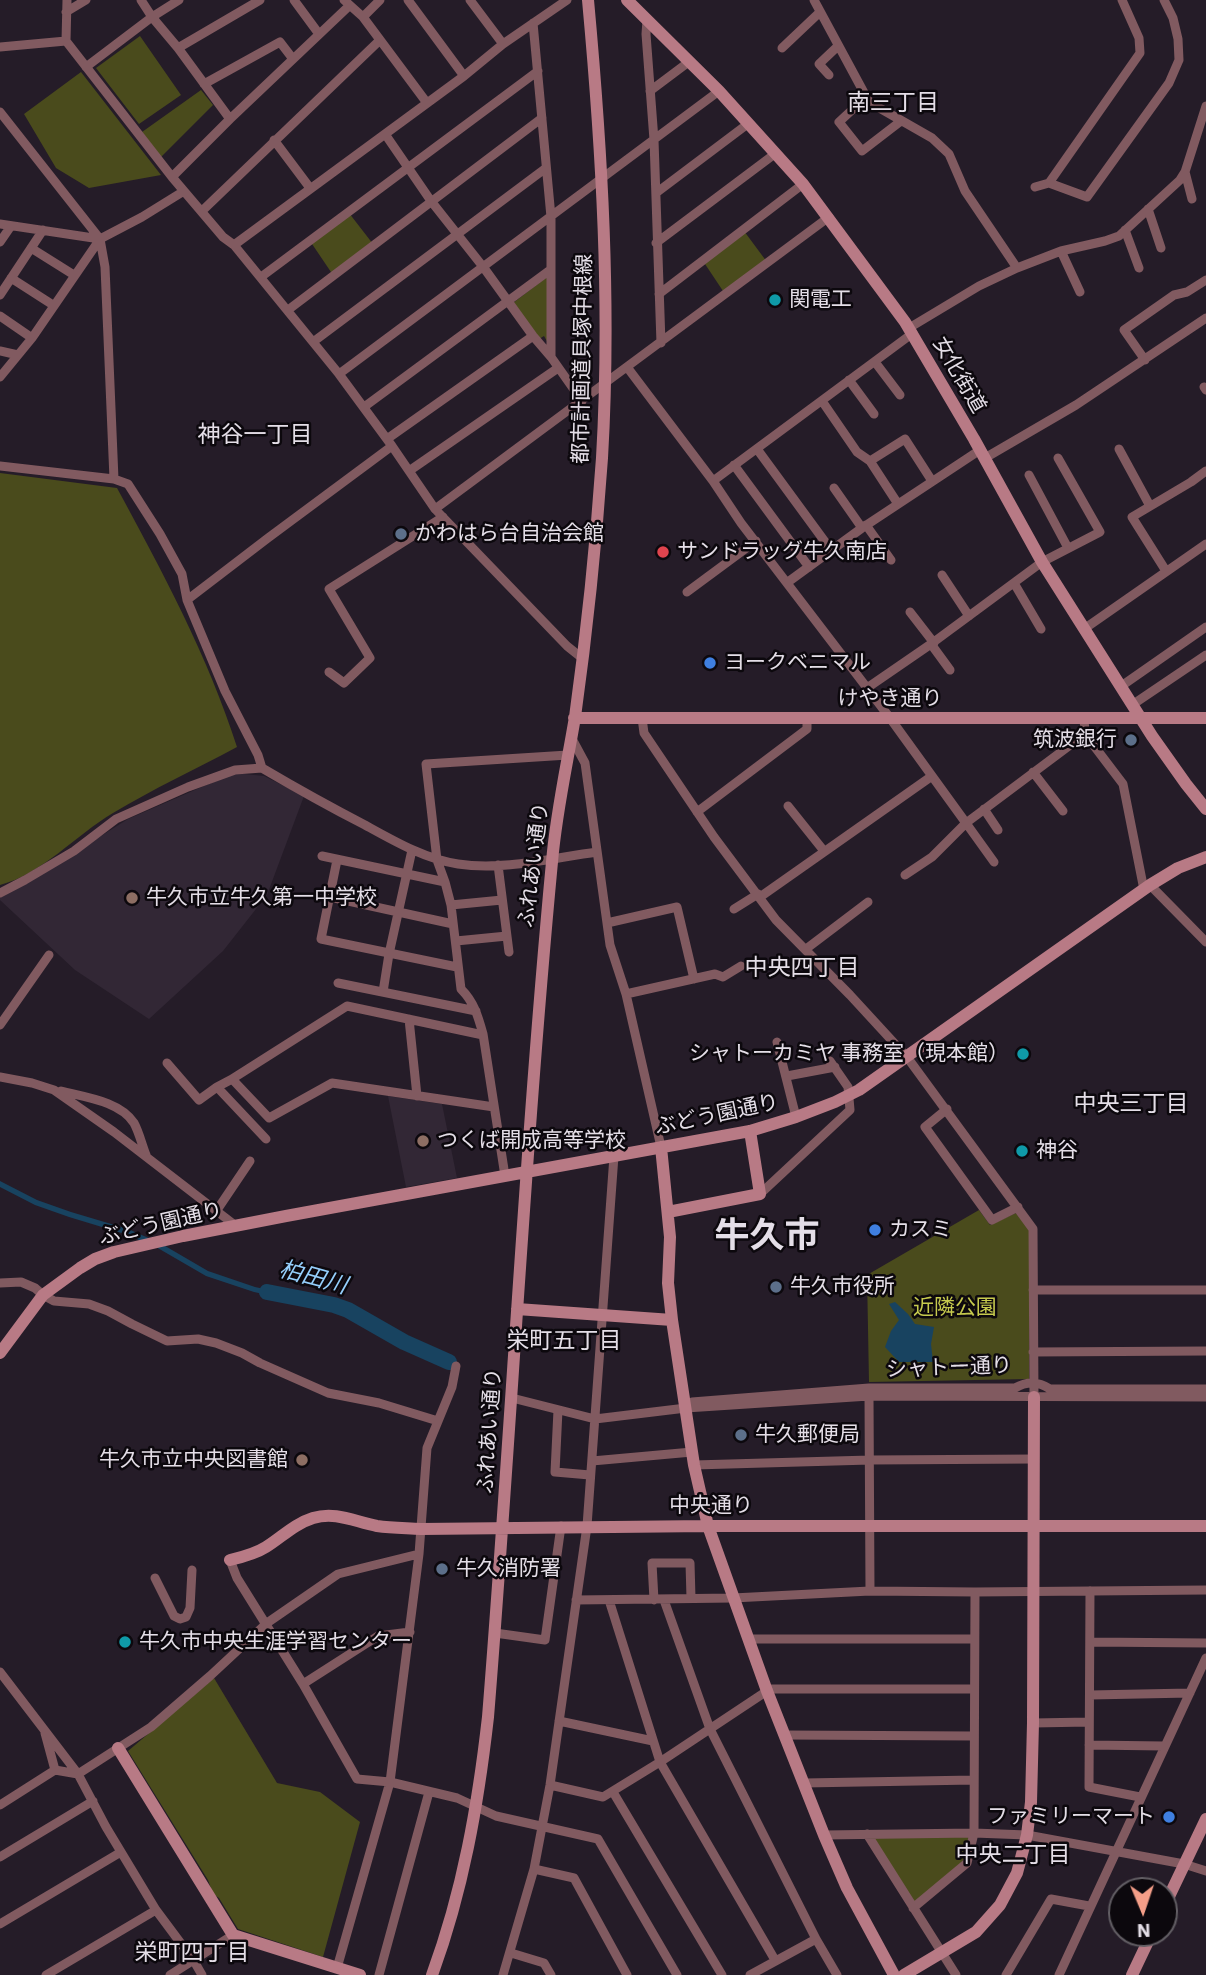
<!DOCTYPE html>
<meta charset="utf-8">
<style>
body{margin:0}
#map{position:relative;width:1206px;height:1975px;overflow:hidden;background:#251c28;font-family:"IBM Plex Sans",sans-serif}
canvas{display:block}
.north{position:absolute;left:1108px;top:1877px;width:70px;height:70px;box-sizing:border-box;background:#0c080d;border:2px solid #625e64;border-radius:50%;rotate:178deg;font-size:19px;font-weight:700;line-height:28px;text-align:center;color:#e4dee7}
.north::after{content:'';display:block;margin:auto;width:24px;height:32px;background:#f49e88;clip-path:polygon(50% 0,100% 100%,50% 72%,0 100%)}
</style>
<div id="map">
<canvas width="1206" height="1975"></canvas>
<div class="north">N</div>
</div>
<script>
const ctx = document.querySelector('canvas').getContext('2d');
ctx.lineJoin = 'round';
function fillPath(path, color) { ctx.fillStyle = color; ctx.fill(path, 'evenodd'); }
function stroke(path, color, width, dash) { ctx.strokeStyle = color; ctx.lineWidth = width; ctx.lineCap = dash ? 'butt' : 'round'; ctx.setLineDash(dash || []); ctx.stroke(path); }
function write(font, color, halo, rows, align = 'center') {
  ctx.font = font + ' "IBM Plex Sans","Noto Sans JP",sans-serif'; ctx.lineWidth = 5; ctx.setLineDash([]); ctx.textBaseline = 'middle'; ctx.strokeStyle = halo; ctx.fillStyle = color; for (const [text, x, y, turn = 0] of rows) {
    ctx.save(); ctx.translate(x, y); ctx.rotate((+turn || 0) * Math.PI / 180); ctx.textAlign = isNaN(turn) ? turn : align; if (halo) ctx.strokeText(text, 0, 0); ctx.fillText(text, 0, 0); ctx.restore();
  }
}
fillPath(new Path2D(`
 M234,773L264,776L304,796L267,895L223,951L149,1019L75,970L0,900V896L39,875L128,819Z
 M388,1096L442,1104L457,1178L406,1187Z`), '#322735');
fillPath(new Path2D(`
 M140,36L181,95L139,124L96,68Z
 M81,72L161,175L89,188L56,168L24,114Z
 M201,90L213,105L161,157L142,132Z
 M349,213L373,244L333,275L310,241Z
 M744,231L767,262L725,294L703,261Z
 M547,277L548,343L544,336L539,339L513,303Z
 M0,473L117,488C162,571 208,656 237,747C196,769 153,789 113,813C76,835 42,874 0,885Z
 M979,1210L990,1225L1016,1213L1029,1229V1379L869,1382L867,1275Z
 M214,1678L277,1783L320,1792L360,1822L323,1957L238,1929L219,1898L213,1894L208,1880L128,1751Z
 M974,1833L967,1863L913,1908L867,1834Z`), '#4a4b1c');
fillPath(new Path2D(`
 M0,1181L37,1200L71,1212L128,1229L160,1243L208,1271L255,1287L288,1294L286,1299L254,1292L206,1276L156,1247L125,1234L69,1217L35,1205L0,1187Z
 M895,1302L908,1314L915,1324L934,1327L931,1344L933,1362H899L885,1347L891,1331L899,1320L889,1304Z`), '#184360');
stroke(new Path2D(`
 M267,1292L334,1305L348,1310L404,1342L449,1362`), '#184360', 16);
stroke(new Path2D(`
 M67,0L66,41L172,177L223,237L234,245L339,374L392,446L435,509L567,646L582,658
 M141,0L152,17L178,48L230,119
 M294,0L319,34
 M344,0L363,17L427,103
 M408,0L464,76
 M470,0L503,44
 M814,0L869,102L932,138L949,154L965,191L1017,268
 M1122,0L1139,38L1140,53L1049,183L1087,197L1169,83L1179,60L1178,39L1173,18L1164,0
 M66,12L86,0
 M363,17L380,0
 M647,20L646,34L654,140L661,343
 M533,23L551,217V357
 M0,47L66,41
 M178,48L260,0
 M782,48L820,12
 M86,67L152,17L179,0
 M829,75L819,64L838,46
 M204,84L280,42L293,59
 M650,91L690,61
 M866,97L839,122L862,151L901,121
 M0,112L100,239L105,267L114,479
 M385,134L431,201L484,268L533,336L551,357L582,401
 M274,140L310,188
 M1185,172L1192,199
 M172,177L230,119L349,6
 M1035,187L1049,183
 M656,193L749,123
 M1148,209L1161,248
 M202,211L380,40
 M0,224L100,239
 M1125,230L1139,268
 M0,242L11,226
 M656,243L776,153
 M234,245L464,76L503,44L567,0
 M31,248L74,275
 M1061,251L1080,292
 M261,277L538,71
 M11,278L53,305
 M659,294L803,184
 M0,295L43,230
 M288,310L542,118
 M0,316L32,338
 M909,328L979,286L1017,268L1061,251L1105,241L1119,236L1180,180L1185,172L1206,106
 M313,342L546,168
 M0,351L18,355
 M1145,360L1124,330L1174,295L1187,292L1206,280
 M875,362L900,395
 M627,367L713,481L741,523L890,718L966,823L1085,734
 M339,374L719,91
 M0,377L32,338L100,239L142,217L184,191
 M849,380L874,414
 M1204,387L1206,390
 M822,401L857,452L870,461
 M364,407L550,270
 M387,439L533,336
 M757,449L831,550
 M1119,449L1150,506
 M985,458L1076,405L1206,318
 M734,465L809,567
 M0,466L114,479L128,484L160,534L182,574L187,600L225,691L258,755L262,768C296,788 330,807 365,825C394,841 425,859 458,864C503,871 552,858 597,852
 M409,471L558,368
 M1029,475L1068,548
 M713,481L913,333
 M834,488L862,528
 M898,504L870,461L905,439L932,481
 M435,509L829,217
 M866,525L891,560
 M1166,571L1132,517L1191,482L1206,471
 M942,575L969,616
 M788,582L862,528L980,450
 M1014,583L1041,629
 M687,592L756,541
 M187,600L268,538L392,446
 M910,612L934,643
 M1084,629L1206,544
 M931,644L950,670
 M329,672L344,683L370,658L329,589L443,517
 M1120,687L1206,627
 M867,688L931,644L1042,562L1100,532L1058,458
 M1132,705L1206,655
 M642,718L644,733L714,837L776,920L850,995L907,1057L1033,1229L1034,1397
 M1084,718L1085,734L1123,784L1144,890
 M571,737L585,763L610,945L626,994L661,1147
 M1033,772L1063,811
 M788,806L824,851
 M984,809L998,830
 M697,812L807,729V718
 M322,856L445,882
 M337,860L321,939L457,967
 M498,865L509,952
 M905,875L932,857L966,823L994,862
 M1150,885L1206,942
 M0,893L25,880L74,851L116,819L188,787L235,770L262,768
 M330,897L453,924
 M760,897L932,776
 M451,905L502,900
 M734,909L758,894
 M607,923L677,907L694,979
 M456,941L507,936
 M806,949L868,902
 M338,983L476,1011
 M383,992L389,954L412,850
 M626,994L715,974L723,977L741,966
 M409,1019L417,1096
 M0,1025L49,955
 M483,1035L347,1006L232,1079L269,1118L332,1083L494,1107
 M777,1042L796,1117
 M167,1063L199,1100L217,1087
 M787,1076L835,1067
 M0,1077L32,1083L54,1090L114,1132L236,1226
 M234,1078L217,1087L266,1139
 M61,1091C84,1097 120,1101 134,1123C139,1132 142,1145 146,1155
 M947,1109L925,1127L992,1220L1018,1207
 M505,1176L483,1034C478,1016 474,1002 461,989L451,905L445,882L437,860L426,764L568,755
 M760,1194L850,1110L848,1087L830,1061
 M217,1210L250,1161
 M0,1283L21,1282L35,1288L43,1295L54,1301L89,1304L108,1311L132,1324L167,1341L198,1339L216,1343L242,1353L260,1363L328,1393L379,1403L438,1421
 M1033,1290H1206
 M1033,1352L1206,1351
 M869,1396L870,1591
 M512,1398L595,1419L686,1408L869,1396L1206,1397
 M692,1402L869,1388H1015C1027,1381 1038,1381 1050,1389H1206
 M558,1410L555,1472L590,1475
 M592,1461L692,1452
 M694,1465L870,1460L1034,1459
 M230,1560L237,1578L303,1684L357,1779L390,1782L457,1798L496,1816L598,1839L677,1975
 M155,1578L174,1616L180,1619L186,1617L190,1608L192,1570
 M1090,1591L1089,1787L1140,1797
 M576,1600L733,1598L870,1591L975,1592L1206,1590
 M609,1600L660,1762L775,1960
 M654,1600L652,1563H690L691,1598
 M664,1600L710,1729L816,1939L837,1975
 M495,1633L545,1640L561,1526
 M748,1639H974
 M1090,1642L1206,1643
 M0,1672L78,1774L106,1827L156,1910L194,1961L202,1975
 M303,1684L378,1636L410,1632
 M1090,1695L1190,1693
 M559,1721L653,1741
 M1033,1723L1089,1722
 M45,1733L55,1770L78,1774L151,1727L210,1676L267,1623L338,1574L419,1554
 M784,1735L974,1736
 M1089,1745L1164,1746
 M804,1783L974,1780
 M550,1785L603,1797L660,1762L770,1689H974
 M613,1792L722,1975
 M0,1805L55,1770
 M867,1834L956,1975
 M824,1835L974,1833L1027,1835L1184,1864L1206,1871
 M0,1857L93,1801
 M534,1869L574,1878L627,1975
 M913,1908L967,1863L974,1833L975,1592
 M0,1924L121,1852
 M511,1953L544,1963L551,1975
 M337,1968L390,1782L419,1554L427,1448L452,1387L456,1366
 M46,1975L156,1910
 M170,1975L233,1935
 M379,1975L429,1792
 M503,1975L534,1869L550,1785L587,1526L614,1156
 M750,1975L816,1939
 M1006,1975L1051,1899L1089,1906
 M1059,1975L1206,1658`), '#815a60', 9);
stroke(new Path2D(`
 M627,0L719,91L803,184L905,322L974,439L1042,562L1152,736L1186,784L1206,809
 M574,718H1206
 M661,1147L670,1237L668,1283L672,1320L694,1465L708,1526L767,1691L824,1835L847,1888L894,1975
 M668,1212L760,1194L750,1131
 M517,1309L672,1320
 M0,1353L43,1295L80,1268L95,1259L114,1252L183,1236L286,1216L750,1131L796,1117L835,1102L859,1090L1150,885L1178,868L1206,857
 M230,1560C243,1557 255,1554 266,1547C282,1537 294,1524 313,1518C336,1511 355,1522 377,1526C392,1528 406,1528 421,1529L708,1526H1206
 M118,1748L233,1935L360,1975
 M1164,1907L1206,1819
 M432,1975C463,1891 478,1805 488,1717C511,1432 525,1147 552,862C556,813 567,765 575,717C587,631 596,544 602,458C611,305 602,152 588,0
 M904,1975L976,1932L1000,1905L1017,1873L1027,1835L1031,1802L1033,1723L1034,1397
 M1132,1975L1152,1933`), '#b87a85', 12);
for (const [x, y, r, color] of [
 [775,300,7,"#0f9aa8"],
 [401,534,7,"#5c6f8a"],
 [663,552,7,"#e0444e"],
 [710,663,7,"#3f7fe0"],
 [1131,740,7,"#5c6f8a"],
 [132,898,7,"#8d6e63"],
 [1023,1054,7,"#0f9aa8"],
 [423,1141,7,"#8d6e63"],
 [1022,1151,7,"#0f9aa8"],
 [875,1230,7,"#3f7fe0"],
 [776,1287,7,"#5c6f8a"],
 [741,1435,7,"#5c6f8a"],
 [302,1460,7,"#8d6e63"],
 [442,1569,7,"#5c6f8a"],
 [125,1642,7,"#0f9aa8"],
 [1169,1817,7,"#3f7fe0"]
]) { const dot = new Path2D(); dot.arc(x, y, r, 0, 2 * Math.PI); ctx.fillStyle = color; ctx.fill(dot); stroke(dot, '#0c080d', 2.5); }
write('21px', '#e4dee7', '#0c080d', [
 ["関電工",789,300],
 ["かわはら台自治会館",415,534],
 ["サンドラッグ牛久南店",677,552],
 ["ヨークベニマル",724,663],
 ["筑波銀行",1117,740,"right"],
 ["牛久市立牛久第一中学校",146,898],
 ["シャトーカミヤ 事務室（現本館）",1009,1054,"right"],
 ["つくば開成高等学校",437,1141],
 ["神谷",1036,1151],
 ["カスミ",889,1230],
 ["牛久市役所",790,1287],
 ["牛久郵便局",755,1435],
 ["牛久市立中央図書館",288,1460,"right"],
 ["牛久消防署",456,1569],
 ["牛久市中央生涯学習センター",139,1642],
 ["ファミリーマート",1155,1817,"right"]
], 'left');
write('21px', '#e4dee7', '#0c080d', [
 ["都市計画道貝塚中根線",583,359,-89],
 ["女化街道",959,375,60],
 ["けやき通り",890,699],
 ["ふれあい通り",534,865,-83],
 ["ぶどう園通り",717,1115,-12],
 ["ぶどう園通り",161,1224,-13],
 ["シャトー通り",949,1368,-2],
 ["ふれあい通り",490,1431,-86],
 ["中央通り",711,1506]
]);
write('21px', '#c6ca4e', '#0c080d', [
 ["近隣公園",955,1308]
]);
write('23px', '#e4dee7', '#0c080d', [
 ["南三丁目",893,103],
 ["神谷一丁目",255,435],
 ["中央四丁目",802,968],
 ["中央三丁目",1131,1104],
 ["栄町五丁目",564,1341],
 ["中央二丁目",1013,1855],
 ["栄町四丁目",192,1953]
]);
write('italic 23px', '#95cffc', '#0c080d', [
 ["柏田川",313,1278,15]
]);
write('bold 35px', '#e4dee7', '#0c080d', [
 ["牛久市",767,1237]
]);
</script>
